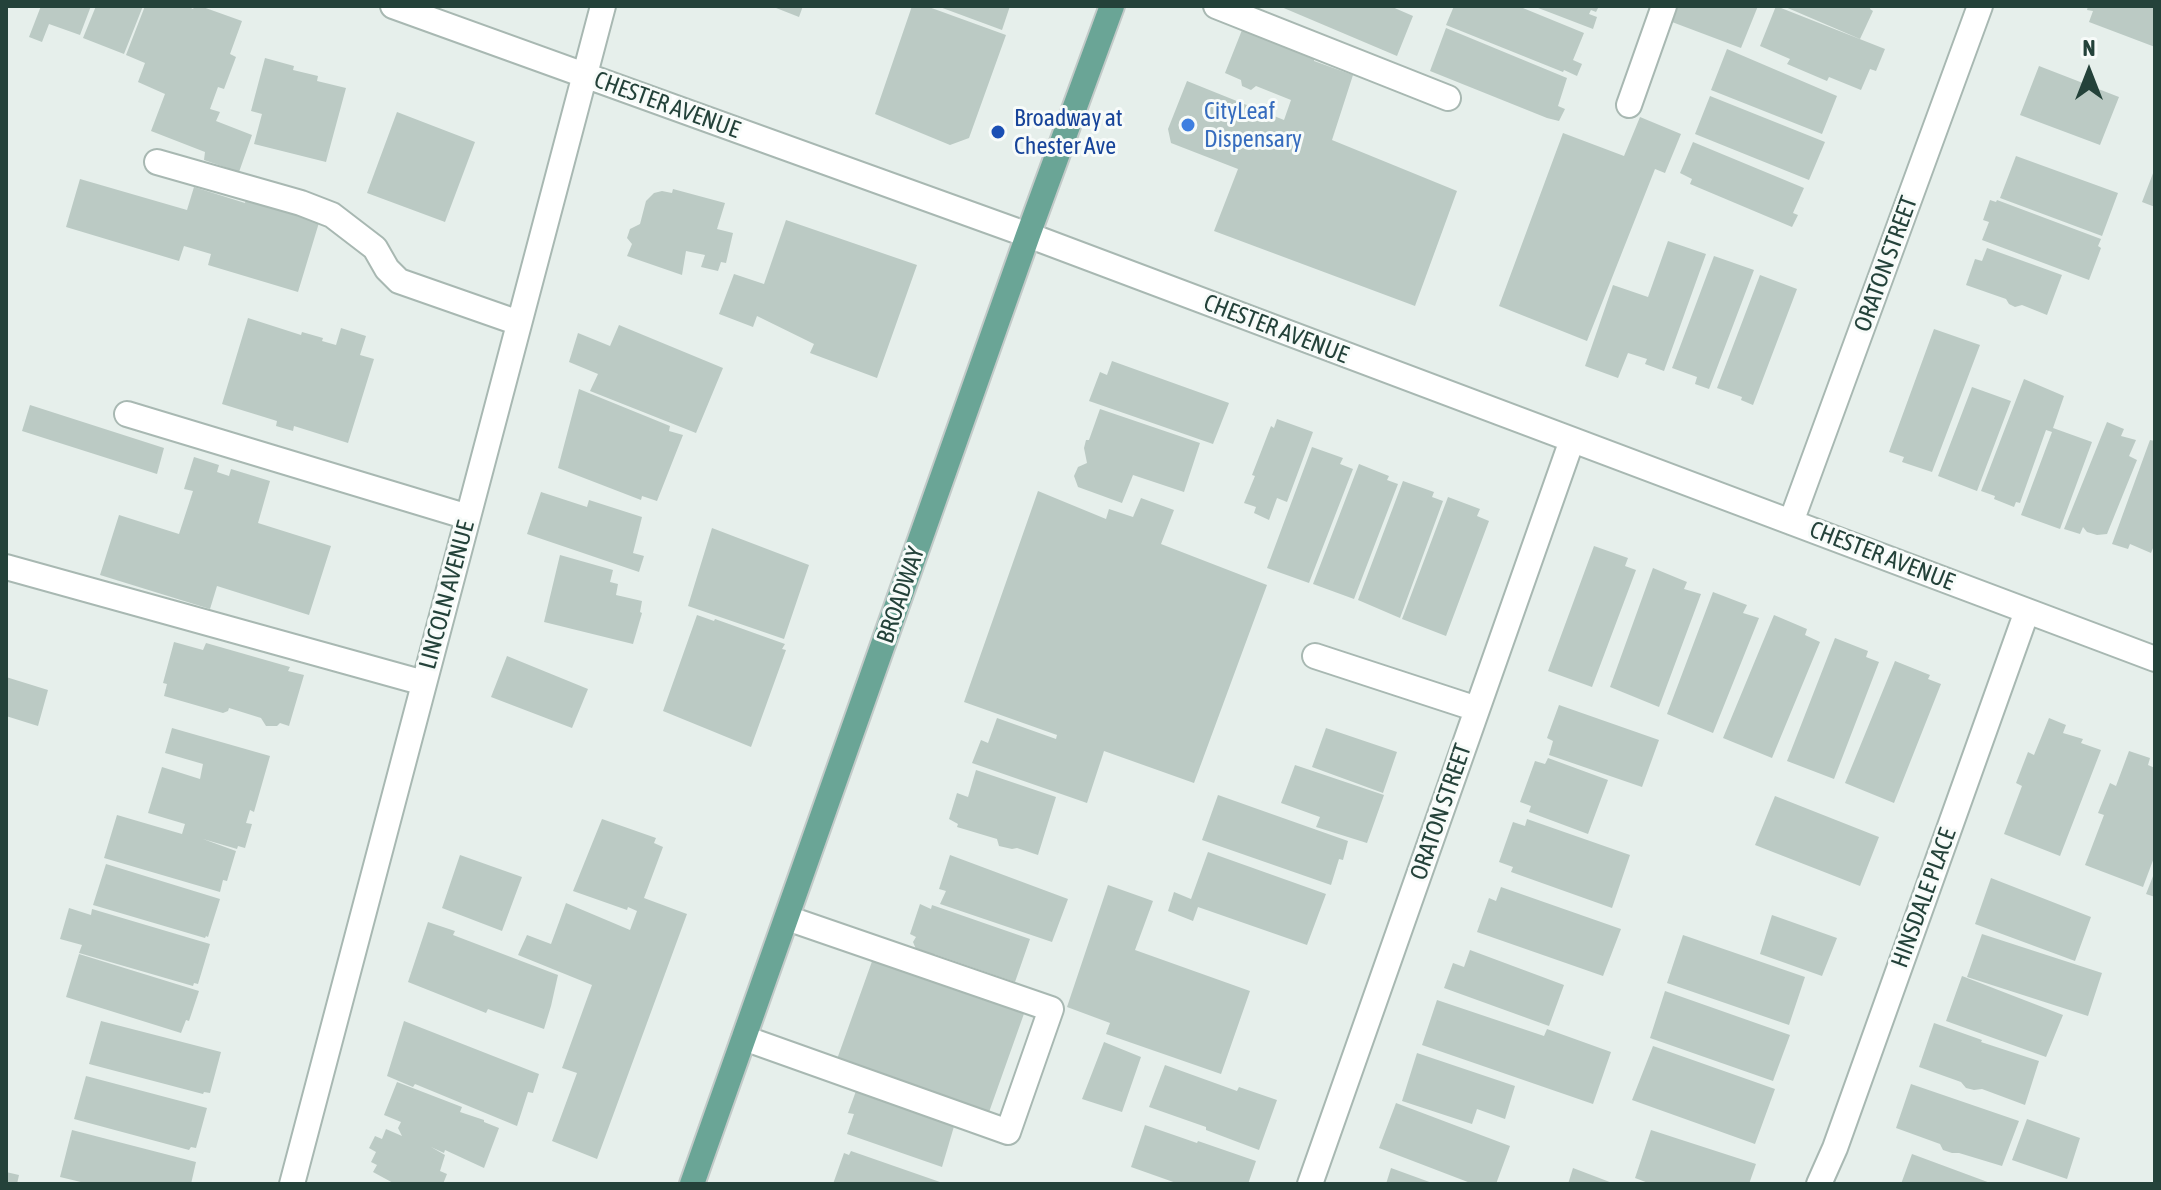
<!DOCTYPE html>
<style>
body{margin:0}
#map{position:relative;width:2161px;height:1190px;overflow:hidden;background:#e6efeb;font-family:"Asap Condensed",sans-serif}
canvas{display:block}
.frame{position:absolute;inset:0;border:8px solid #24423a;pointer-events:none}
.north{position:absolute;left:2049px;top:32px;width:80px;height:80px;-webkit-text-stroke:6px #f7fbf9;paint-order:stroke;rotate:0deg;font-size:22px;font-weight:700;line-height:32px;text-align:center;color:#24423a}
.north::after{content:'';display:block;margin:auto;width:28px;height:36px;background:#24423a;clip-path:polygon(50% 0,100% 100%,50% 72%,0 100%)}
</style>
<div id="map">
<canvas width="2161" height="1190"></canvas>
<div class="frame"></div>
<div class="north">N</div>
</div>
<script>
const ctx = document.querySelector('canvas').getContext('2d');
ctx.lineJoin = 'round';
function fillPath(path, color) { ctx.fillStyle = color; ctx.fill(path, 'evenodd'); }
function stroke(path, color, width, dash) { ctx.strokeStyle = color; ctx.lineWidth = width; ctx.lineCap = dash ? 'butt' : 'round'; ctx.setLineDash(dash || []); ctx.stroke(path); }
function write(font, color, halo, rows, align = 'center') {
  ctx.font = font + ' "Asap Condensed",sans-serif'; ctx.lineWidth = 6; ctx.setLineDash([]); ctx.textBaseline = 'middle'; ctx.strokeStyle = halo; ctx.fillStyle = color; for (const [text, x, y, turn = 0] of rows) {
    ctx.save(); ctx.translate(x, y); ctx.rotate((+turn || 0) * Math.PI / 180); ctx.textAlign = isNaN(turn) ? turn : align; if (halo) ctx.strokeText(text, 0, 0); ctx.fillText(text, 0, 0); ctx.restore();
  }
}
fillPath(new Path2D(`
 M41,6H91L80,35L49,24L42,42L29,37Z
 M96,6H143L124,54L83,38Z
 M145,6H187L193,9L195,6H200L242,21L230,54L236,57L224,89L218,87L210,109L220,112L216,121L252,135L239,172L204,160L205,152L151,131L165,94L138,82L145,63L126,55Z
 M771,6H803L799,17Z
 M912,6H926L1006,35L969,138L950,145L875,114Z
 M937,6H1010L1002,30Z
 M1279,6H1390L1413,16L1397,56Z
 M1454,6H1518L1584,33L1573,60L1582,64L1577,76L1564,70L1563,72L1446,25Z
 M1533,6H1599L1596,12L1591,10L1589,14L1597,17L1593,29Z
 M1678,6H1758L1741,48L1672,22Z
 M1776,6L1885,49L1876,71L1870,69L1861,90L1829,77L1827,81L1787,64L1790,59L1760,46Z
 M1783,6H1871L1870,9L1873,11L1860,39Z
 M2088,6H2155V47L2089,22L2093,11L2087,10Z
 M1446,28L1567,78L1558,106L1565,109L1559,121L1547,118L1430,71Z
 M1242,30L1314,59V61L1353,75L1332,140L1457,191L1415,306L1214,231L1238,169L1171,143L1168,129L1187,81L1284,120L1291,100L1256,86L1251,90L1242,86L1241,80L1225,73Z
 M1727,49L1837,96L1822,134L1711,90Z
 M265,58L294,66L293,70L318,76L317,81L346,88L326,162L254,144L262,114L251,111Z
 M2039,66L2119,97L2100,145L2020,115Z
 M1710,96L1825,142L1809,180L1695,134Z
 M397,112L475,142L445,222L367,193Z
 M1640,117L1681,134L1665,173L1655,169L1587,341L1499,306L1563,133L1624,156Z
 M1693,142L1804,188L1793,213L1798,215L1792,227L1690,184L1692,179L1680,173Z
 M2016,156L2118,193L2102,236L2000,198Z
 M2155,168V207L2142,202Z
 M80,179L187,210L194,187L245,203L247,194L321,216L298,292L208,265L211,254L184,246L179,261L66,227Z
 M673,189L725,203L717,229L733,233L726,263L721,262L718,271L701,267L705,255L686,251L682,275L627,256L632,244L627,238L630,229L640,224L646,201L654,193L662,191L672,193Z
 M1990,200L1996,202L1997,200L2101,239L2098,246L2101,248L2089,280L1982,240L1989,222L1983,220Z
 M786,220L917,265L877,378L810,353L814,344L757,316L753,327L719,314L734,274L764,284Z
 M1668,241L1706,254L1664,371L1645,364L1647,359L1628,353L1618,378L1585,366L1613,285L1648,297Z
 M1987,248L2062,275L2047,315L2022,305L2015,307L2009,304L2006,299L1966,285L1975,259L1982,261Z
 M1714,256L1754,270L1709,389L1695,384L1697,377L1672,368Z
 M1760,275L1797,289L1753,405L1741,400L1742,397L1717,388Z
 M248,318L301,335L302,332L323,338L322,341L336,345L341,328L366,336L360,355L374,359L348,443L294,426L293,431L276,426L277,421L222,404Z
 M619,325L723,368L696,433L590,391L598,374L569,362L578,333L610,346Z
 M1934,329L1980,345L1932,472L1902,462L1904,457L1889,452Z
 M1112,361L1229,403L1213,444L1089,401L1100,372L1107,375Z
 M2024,379L2064,396L2053,428L2092,442L2060,529L2021,515L2052,432L2046,430L2020,503L2016,502L2014,507L1994,499L1995,496L1981,491Z
 M1972,387L2011,401L1977,491L1938,476Z
 M579,389L670,426L669,431L683,435L657,501L642,496L641,500L558,468Z
 M30,405L164,448L157,474L22,431Z
 M1100,409L1200,443L1184,492L1133,475L1122,503L1078,487L1074,476L1078,467L1087,463L1084,448L1086,440H1089Z
 M1277,419L1313,432L1287,502L1277,498L1269,520L1254,513L1256,507L1244,503L1255,476L1252,475L1271,426L1274,428Z
 M2107,422L2124,429L2121,436L2136,440L2129,456L2137,460L2107,534L2097,535L2087,532L2083,527L2080,534L2064,529Z
 M2150,440L2155,441V543L2151,553L2130,544L2128,549L2112,544Z
 M1312,447L1343,458L1340,464L1353,469L1309,583L1267,568Z
 M194,457L219,465L217,472L229,476L231,469L270,481L258,523L331,546L309,615L217,586L210,609L100,575L119,515L179,534L193,491L184,489Z
 M1359,464L1389,476L1387,480L1398,484L1354,599L1313,584Z
 M1403,481L1434,492L1432,497L1443,501L1400,618L1358,600Z
 M1038,491L1106,519L1109,509L1133,517L1141,498L1174,510L1161,544L1267,585L1194,783L1104,751L1087,803L972,763L981,740L988,743L997,718L1056,739L1057,735L964,702Z
 M541,492L587,507L589,500L642,517L633,553L644,556L639,572L527,534Z
 M1448,497L1480,509L1477,516L1489,521L1446,636L1402,619Z
 M712,528L809,565L784,639L688,606Z
 M1594,546L1628,558L1625,566L1636,570L1592,687L1548,671Z
 M560,555L613,570L610,582L618,584L616,595L642,601L640,612L642,613L633,644L544,622Z
 M1653,568L1687,582L1684,589L1701,594L1659,707L1610,687Z
 M1713,592L1747,605L1743,613L1759,618L1713,733L1667,714Z
 M697,615L714,621L715,619L785,644L782,649L786,650L751,747L663,711Z
 M1774,615L1807,629L1805,635L1820,642L1772,758L1723,738Z
 M1835,638L1868,651L1866,657L1879,662L1834,779L1787,761Z
 M174,642L203,650L206,643L290,667L288,671L304,675L289,726L280,723L277,726H266L261,718L229,708L228,711L223,713L164,696L167,684L163,683Z
 M507,656L588,689L572,728L491,697Z
 M1895,661L1930,675L1928,679L1941,684L1894,803L1845,783Z
 M6,677L48,690L38,726L6,716Z
 M1559,705L1659,740L1642,787L1549,755L1553,741L1547,738Z
 M2049,718L2066,725L2063,733L2083,739L2081,743L2101,750L2060,856L2004,834L2022,786L2016,783L2028,752L2034,755Z
 M172,728L270,756L254,812L250,810L246,823L252,824L245,848L238,846L237,849L203,839L236,851L227,881L223,880L220,892L104,858L117,815L182,834L185,824L148,813L162,767L200,779L203,764L165,753Z
 M1326,728L1397,752L1383,793L1312,767Z
 M2129,751L2150,758L2148,765L2155,768V855L2143,887L2085,865L2104,815L2098,813L2110,783L2116,786Z
 M1548,758L1608,780L1588,834L1529,812L1531,806L1520,802L1535,761L1545,764Z
 M1295,765L1384,795L1367,843L1316,827L1320,817L1281,803Z
 M976,770L1056,797L1038,855L1017,848L1012,849L999,846L997,839L957,827L958,824L949,819L957,793L968,797Z
 M1218,795L1348,841L1343,860L1339,859L1331,885L1202,840Z
 M1775,796L1879,837L1860,886L1755,845Z
 M602,819L656,838L654,843L663,847L644,898L687,914L597,1159L552,1141L577,1073L562,1068L592,985L518,955L527,935L551,944L566,903L630,930L637,911L628,907L627,910L573,891Z
 M1527,819L1630,855L1612,908L1511,872L1513,867L1499,862L1513,822L1525,826Z
 M1208,852L1326,894L1307,945L1198,907L1193,921L1168,911L1174,892L1191,899Z
 M460,855L522,877L502,931L442,908Z
 M950,855L1068,899L1052,942L940,904L946,891L939,889Z
 M106,864L220,899L208,937L206,936L205,938L93,905Z
 M2155,871V897L2146,894Z
 M1991,878L2091,917L2075,961L1975,924Z
 M1108,885L1153,901L1135,950L1250,991L1221,1074L1106,1034L1110,1023L1067,1007Z
 M1501,887L1621,929L1603,976L1477,932L1489,898L1496,901Z
 M920,904L931,909L932,905L1030,939L1015,982L934,954L927,956L918,954L913,942L916,937L910,934Z
 M69,908L91,915L92,909L210,944L198,984L194,983L193,986L79,953L82,945L60,939Z
 M1772,915L1837,938L1822,976L1760,954Z
 M428,922L455,931L453,935L558,975L551,1006L544,1029L488,1009L486,1013L408,982Z
 M1982,934L2102,973L2088,1016L1967,977Z
 M1683,935L1805,977L1789,1025L1667,983Z
 M1470,950L1564,985L1549,1026L1444,988L1453,963L1464,967Z
 M875,953L1026,1008L988,1115L836,1062Z
 M79,954L199,991L189,1021L186,1020L181,1033L66,997Z
 M1962,976L2063,1015L2046,1057L1946,1021Z
 M1665,991L1790,1035L1773,1081L1650,1038Z
 M1437,1000L1544,1036L1547,1029L1611,1052L1593,1104L1422,1045Z
 M101,1021L221,1052L210,1093L204,1092L203,1094L89,1064Z
 M404,1021L539,1074L533,1093L528,1092L517,1126L415,1084L413,1087L387,1076Z
 M1934,1023L1982,1040L1981,1042L2039,1061L2025,1105L1982,1089L1974,1090L1966,1088L1961,1082L1919,1067Z
 M1104,1042L1141,1057L1122,1112L1082,1099Z
 M1653,1046L1775,1089L1755,1144L1632,1100Z
 M1417,1053L1515,1086L1505,1119L1477,1109L1472,1124L1402,1101Z
 M1165,1065L1237,1091L1239,1087L1277,1100L1259,1150L1206,1130V1127L1149,1107Z
 M86,1076L207,1108L196,1148L191,1147L189,1150L74,1119Z
 M397,1082L462,1107L460,1112L484,1120V1122L499,1128L484,1168L445,1150L444,1153L431,1147L445,1155L440,1171L447,1174L443,1184H395L373,1172L377,1165L371,1162L376,1152L369,1148L375,1136L382,1139L386,1129L402,1136L398,1128L401,1122L384,1115Z
 M1911,1084L2019,1121L2002,1166L1959,1153H1952L1943,1150L1940,1144L1896,1128Z
 M862,1089L955,1123L942,1167L847,1134L854,1114L848,1113L856,1091L860,1093Z
 M1396,1103L1510,1146L1496,1184H1473L1379,1148Z
 M2027,1119L2080,1138L2067,1179L2012,1160Z
 M1145,1125L1197,1143L1198,1141L1256,1161L1248,1184H1179L1131,1167Z
 M72,1130L196,1162L191,1184H89L60,1177Z
 M1651,1130L1756,1164L1749,1184H1651L1635,1178Z
 M851,1151L940,1182L939,1184H833L844,1153L849,1155Z
 M1912,1154L1993,1184H1901Z
 M1391,1168L1435,1184H1386Z
 M1573,1168L1615,1184H1568Z
 M6,1172L19,1175L17,1184H6Z`), '#bbcac4');
const minor = new Path2D(`
 M393,6L1028,235L2155,659
 M1216,6L1448,98
 M1629,105L1664,6
 M157,162L301,203L332,215L375,248L387,269L399,281L519,323
 M127,414L468,517
 M1791,522L1980,6
 M6,567L424,683
 M1315,656L1477,709
 M744,1038L1008,1132L1051,1009L787,918
 M292,1184L603,6
 M1310,1184L1572,440
 M1819,1184L1835,1148L2027,611`);
const major = new Path2D(`
 M692,1184L1028,235L1112,6`);
stroke(minor, '#a8b8b2', 28);
stroke(major, '#c2cac8', 28);
stroke(minor, '#fff', 24);
stroke(major, '#6aa596', 24);
for (const [x, y, r, color] of [
 [1188,125,8,"#3f7fe0"],
 [998,132,8,"#1a4fb4"]
]) { const dot = new Path2D(); dot.arc(x, y, r, 0, 2 * Math.PI); ctx.fillStyle = color; ctx.fill(dot); stroke(dot, '#f7fbf9', 3); }
write('24px', '#24423a', '#f7fbf9', [
 ["CHESTER AVENUE",667,105,20],
 ["ORATON STREET",1886,264,-70],
 ["CHESTER AVENUE",1276,329,21],
 ["CHESTER AVENUE",1882,556,21],
 ["LINCOLN AVENUE",447,595,-75],
 ["BROADWAY",901,595,-71],
 ["ORATON STREET",1441,812,-71],
 ["HINSDALE PLACE",1924,898,-70]
]);
write('24px', '#366cbe', '#f7fbf9', [
 ["CityLeaf",1204,111],
 ["Dispensary",1204,139]
], 'left');
write('24px', '#164399', '#f7fbf9', [
 ["Broadway at",1014,118],
 ["Chester Ave",1014,146]
], 'left');
</script>
